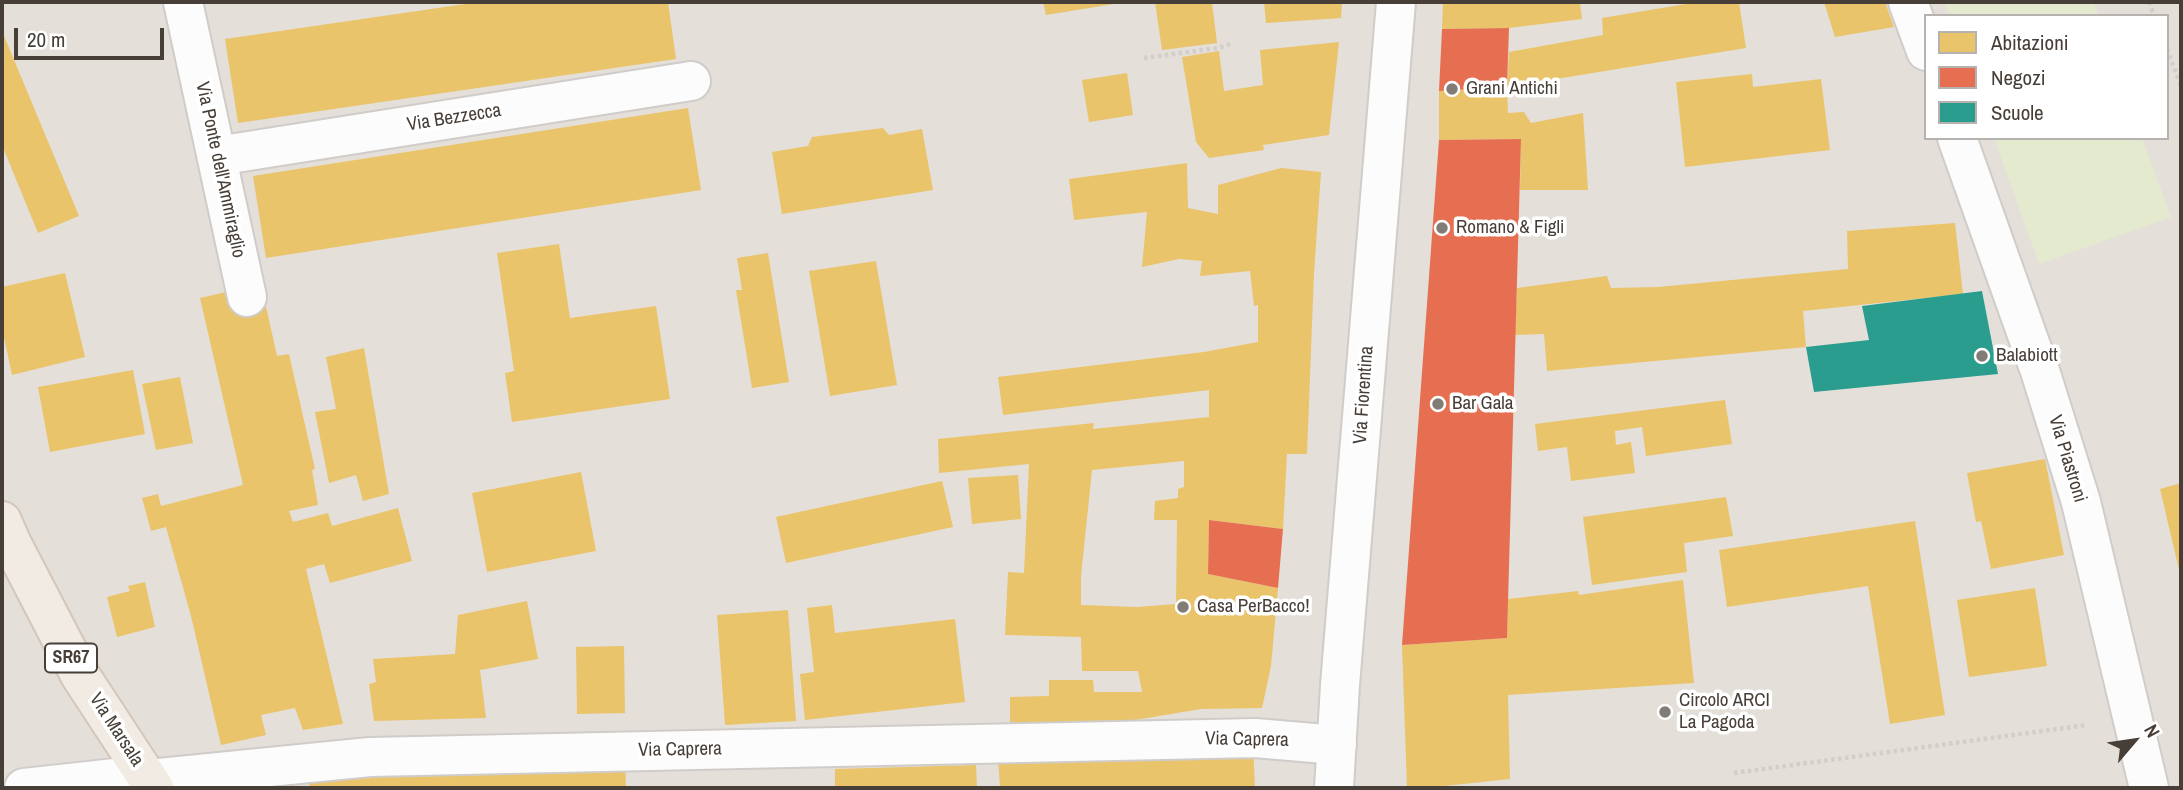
<!DOCTYPE html>
<style>
body{margin:0}
#map{position:relative;width:2183px;height:790px;overflow:hidden;background:#f1eeec;font-family:"Archivo Narrow",sans-serif}
canvas{display:block}
.frame{position:absolute;inset:0;border:4px solid #473e37;pointer-events:none}
.legend{position:absolute;left:1924px;top:14px;width:245px;height:126px;box-sizing:border-box;background:#fff;border:2px solid #b5b2af;margin:0;padding:9px 12px;list-style:none;font-size:21px;color:#473e37}
.legend li{display:flex;align-items:center;gap:14px;height:35px}
.legend b{width:35px;border:2px solid #b5b2af}
.north{position:absolute;left:2099px;top:706px;width:70px;height:70px;-webkit-text-stroke:5px #fff;paint-order:stroke;rotate:61deg;font-size:19px;font-weight:700;line-height:28px;text-align:center;color:#473e37}
.north::after{content:'';display:block;margin:auto;width:24px;height:32px;background:#473e37;clip-path:polygon(50% 0,100% 100%,50% 72%,0 100%)}
.scale{position:absolute;left:14px;top:28px;width:150px;height:32px;box-sizing:border-box;border:4px solid #473e37;border-top:0;padding-left:9px;font-size:21px;line-height:24px;white-space:nowrap;color:#473e37;-webkit-text-stroke:5px #fff;paint-order:stroke}
</style>
<div id="map">
<canvas width="2183" height="790"></canvas>
<div class="frame"></div>
<ul class="legend">
<li><b style="height:19px;background:#e9c46a"></b>Abitazioni</li>
<li><b style="height:19px;background:#e76f51"></b>Negozi</li>
<li><b style="height:19px;background:#2a9d8f"></b>Scuole</li>
</ul>
<div class="north">N</div>
<div class="scale">20 m</div>
</div>
<script>
const ctx = document.querySelector('canvas').getContext('2d');
ctx.lineJoin = 'round';
function fillPath(path, color) { ctx.fillStyle = color; ctx.fill(path, 'evenodd'); }
function stroke(path, color, width, dash) { ctx.strokeStyle = color; ctx.lineWidth = width; ctx.lineCap = dash ? 'butt' : 'round'; ctx.setLineDash(dash || []); ctx.stroke(path); }
function write(font, color, halo, rows, align = 'center') {
  ctx.font = font + ' "Archivo Narrow",sans-serif'; ctx.lineWidth = 7; ctx.setLineDash([]); ctx.textBaseline = 'middle'; ctx.strokeStyle = halo; ctx.fillStyle = color; for (const [text, x, y, turn = 0] of rows) {
    ctx.save(); ctx.translate(x, y); ctx.rotate((+turn || 0) * Math.PI / 180); ctx.textAlign = isNaN(turn) ? turn : align; if (halo) ctx.strokeText(text, 0, 0); ctx.fillText(text, 0, 0); ctx.restore();
  }
}
fillPath(new Path2D(`
 M2,2H2181V788H2ZM1926,16H2167V138H1926Z`), '#e5dfd9');
fillPath(new Path2D(`
 M1945,2H2093L2099,16H1950Z
 M1994,138H2142L2171,217L2039,264Z`), '#e3eacd');
fillPath(new Path2D(`
 M479,2H668L676,59L238,123L225,39Z
 M1043,2H1120V3L1046,15Z
 M1155,2H1212L1217,43L1162,50Z
 M1264,2H1342L1341,18L1266,23Z
 M1443,2H1580L1582,19L1509,28L1442,29Z
 M1698,2H1739L1746,48L1507,87L1509,52L1603,35L1602,18Z
 M1824,2H1885L1894,27L1835,37Z
 M2,31L79,216L38,233L2,145Z
 M1339,42L1329,135L1263,145L1264,150L1209,158L1196,142L1182,57L1219,51L1224,91L1263,85L1260,50Z
 M1127,73L1133,115L1089,122L1082,80Z
 M1752,74L1753,87L1821,79L1830,150L1685,167L1676,82Z
 M1507,87L1508,113L1524,112L1531,123L1583,113L1588,190H1520L1521,139L1439,140V91Z
 M688,108L701,190L266,258L253,176Z
 M883,128L889,135L922,129L933,190L782,214L772,152L808,146L812,137Z
 M1187,163L1188,208L1218,214V185L1281,168L1321,172L1314,273L1307,454H1287L1283,529L1209,520L1208,574L1278,588L1271,666L1262,708L1201,709L1123,722H1010V697L1049,696V680H1093L1094,692H1142L1138,671H1082L1081,637L1005,635L1008,572L1024,573L1029,464L939,473L938,439L1094,423L1093,429L1209,417V390L1003,415L998,377L1204,352L1258,342V305L1254,306L1250,271L1200,276L1202,261L1179,259L1142,267L1147,212L1074,220L1069,179ZM1184,461V487L1178,489V498L1155,501L1154,520H1177L1176,604L1137,607L1081,605V576L1092,470Z
 M1955,223L1963,294L1803,311L1806,347L1547,371L1544,334L1515,335L1517,288L1607,276L1611,288L1658,287L1848,269L1847,231Z
 M559,244L570,318L656,306L670,399L512,422L505,373L514,371L497,253Z
 M768,253L789,382L752,388L736,290H742L737,258Z
 M876,261L897,385L830,396L809,271Z
 M65,273L85,357L12,375L2,328V287Z
 M261,284L277,356L289,354L315,469L312,470L318,505L289,511L293,522L328,513L332,526L398,508L412,561L330,583L324,564L306,569L343,724L303,730L295,708L261,715L266,735L221,745L191,616L166,527L151,531L142,498L158,494L161,506L243,485L200,298Z
 M364,348L389,494L363,501L356,475L329,483L315,412L336,409L326,357Z
 M133,370L145,434L50,452L38,387Z
 M180,377L193,443L156,450L142,384Z
 M1725,400L1732,444L1646,456L1642,427L1615,431L1616,445L1631,442L1635,473L1571,481L1567,447L1538,451L1535,424Z
 M2045,459L2064,555L1991,569L1981,521L1976,522L1967,473Z
 M581,472L596,551L487,572L472,493Z
 M1018,475L1021,519L972,524L968,478Z
 M942,481L953,527L786,563L776,517Z
 M2181,483V574H2180L2160,489Z
 M1726,497L1733,536L1684,543L1687,572L1592,585L1583,517Z
 M1915,521L1945,715L1890,724L1868,586L1727,607L1719,550Z
 M1683,580L1694,683L1508,695L1510,779L1426,788H1407L1402,645L1507,638L1508,599L1578,591L1579,595Z
 M145,582L155,627L117,637L107,597L130,591L128,586Z
 M2035,588L2047,666L1969,677L1957,600Z
 M527,601L538,659L480,670L486,718L374,721L369,684L376,682L373,659L455,654L458,615Z
 M832,605L835,633L955,619L965,702L805,720L800,674L814,672L807,608Z
 M788,610L796,721L725,725L717,615Z
 M624,646L625,713L577,714L576,647Z
 M1253,745L1255,788H1000L998,757Z
 M625,761L626,788H310L309,783L416,768Z
 M976,765L977,788H835V769Z`), '#e9c46a');
fillPath(new Path2D(`
 M1509,28L1507,87L1439,91L1442,29Z
 M1521,139L1507,638L1402,645L1439,140Z
 M1209,520L1283,529L1278,588L1208,574Z`), '#e76f51');
fillPath(new Path2D(`
 M1982,291L1998,374L1814,392L1806,347L1869,340L1862,306Z`), '#2a9d8f');
const minor = new Path2D(`
 M183,2L247,297
 M1908,2L1926,51
 M1957,138L2041,374L2081,502L2149,788
 M217,156L691,81
 M24,788L115,778L149,779L370,757L1255,738L1337,745
 M1334,788L1340,685L1396,2`);
const major = new Path2D(`
 M2,521L12,544L80,675L154,788`);
stroke(minor, '#cfccc9', 42);
stroke(major, '#d3c6ba', 42);
stroke(new Path2D(`
 M2149,2L2154,16
 M2167,49L2181,86
 M1144,58L1218,48L1233,43
 M1734,773L2087,725`), '#d1cecb', 4.5, [3.5, 3.5]);
stroke(minor, '#fdfcfc', 38);
stroke(major, '#f1ebe4', 38);
for (const [x, y, r, color] of [
 [1452,89,7,"#827c76"],
 [1442,228,7,"#827c76"],
 [1982,356,7,"#827c76"],
 [1438,404,7,"#827c76"],
 [1183,607,7,"#827c76"],
 [1665,712,7,"#827c76"]
]) { const dot = new Path2D(); dot.arc(x, y, r, 0, 2 * Math.PI); ctx.fillStyle = color; ctx.fill(dot); stroke(dot, '#fff', 2.5); }
for (const [x, y, w] of [
 [71,658,52]
]) { const box = new Path2D(); box.roundRect(x - w / 2, y - 14.5, w, 29, 5); ctx.fillStyle = '#fff'; ctx.fill(box); stroke(box, '#473e37', 2); }
write('bold 18px', '#473e37', null, [
 ["SR67",71,658]
]);
write('19px', '#473e37', '#fff', [
 ["Grani Antichi",1466,89],
 ["Romano & Figli",1456,228],
 ["Balabiott",1996,356],
 ["Bar Gala",1452,404],
 ["Casa PerBacco!",1197,607],
 ["Circolo ARCI",1679,701],
 ["La Pagoda",1679,723]
], 'left');
write('19px', '#473e37', '#fff', [
 ["Via Bezzecca",454,118,-9],
 ["Via Ponte dell'Ammiraglio",220,170,78],
 ["Via Fiorentina",1364,395,-86],
 ["Via Piastroni",2067,459,73],
 ["Via Marsala",116,730,57],
 ["Via Caprera",1247,740,1],
 ["Via Caprera",680,750,-1]
]);
</script>
